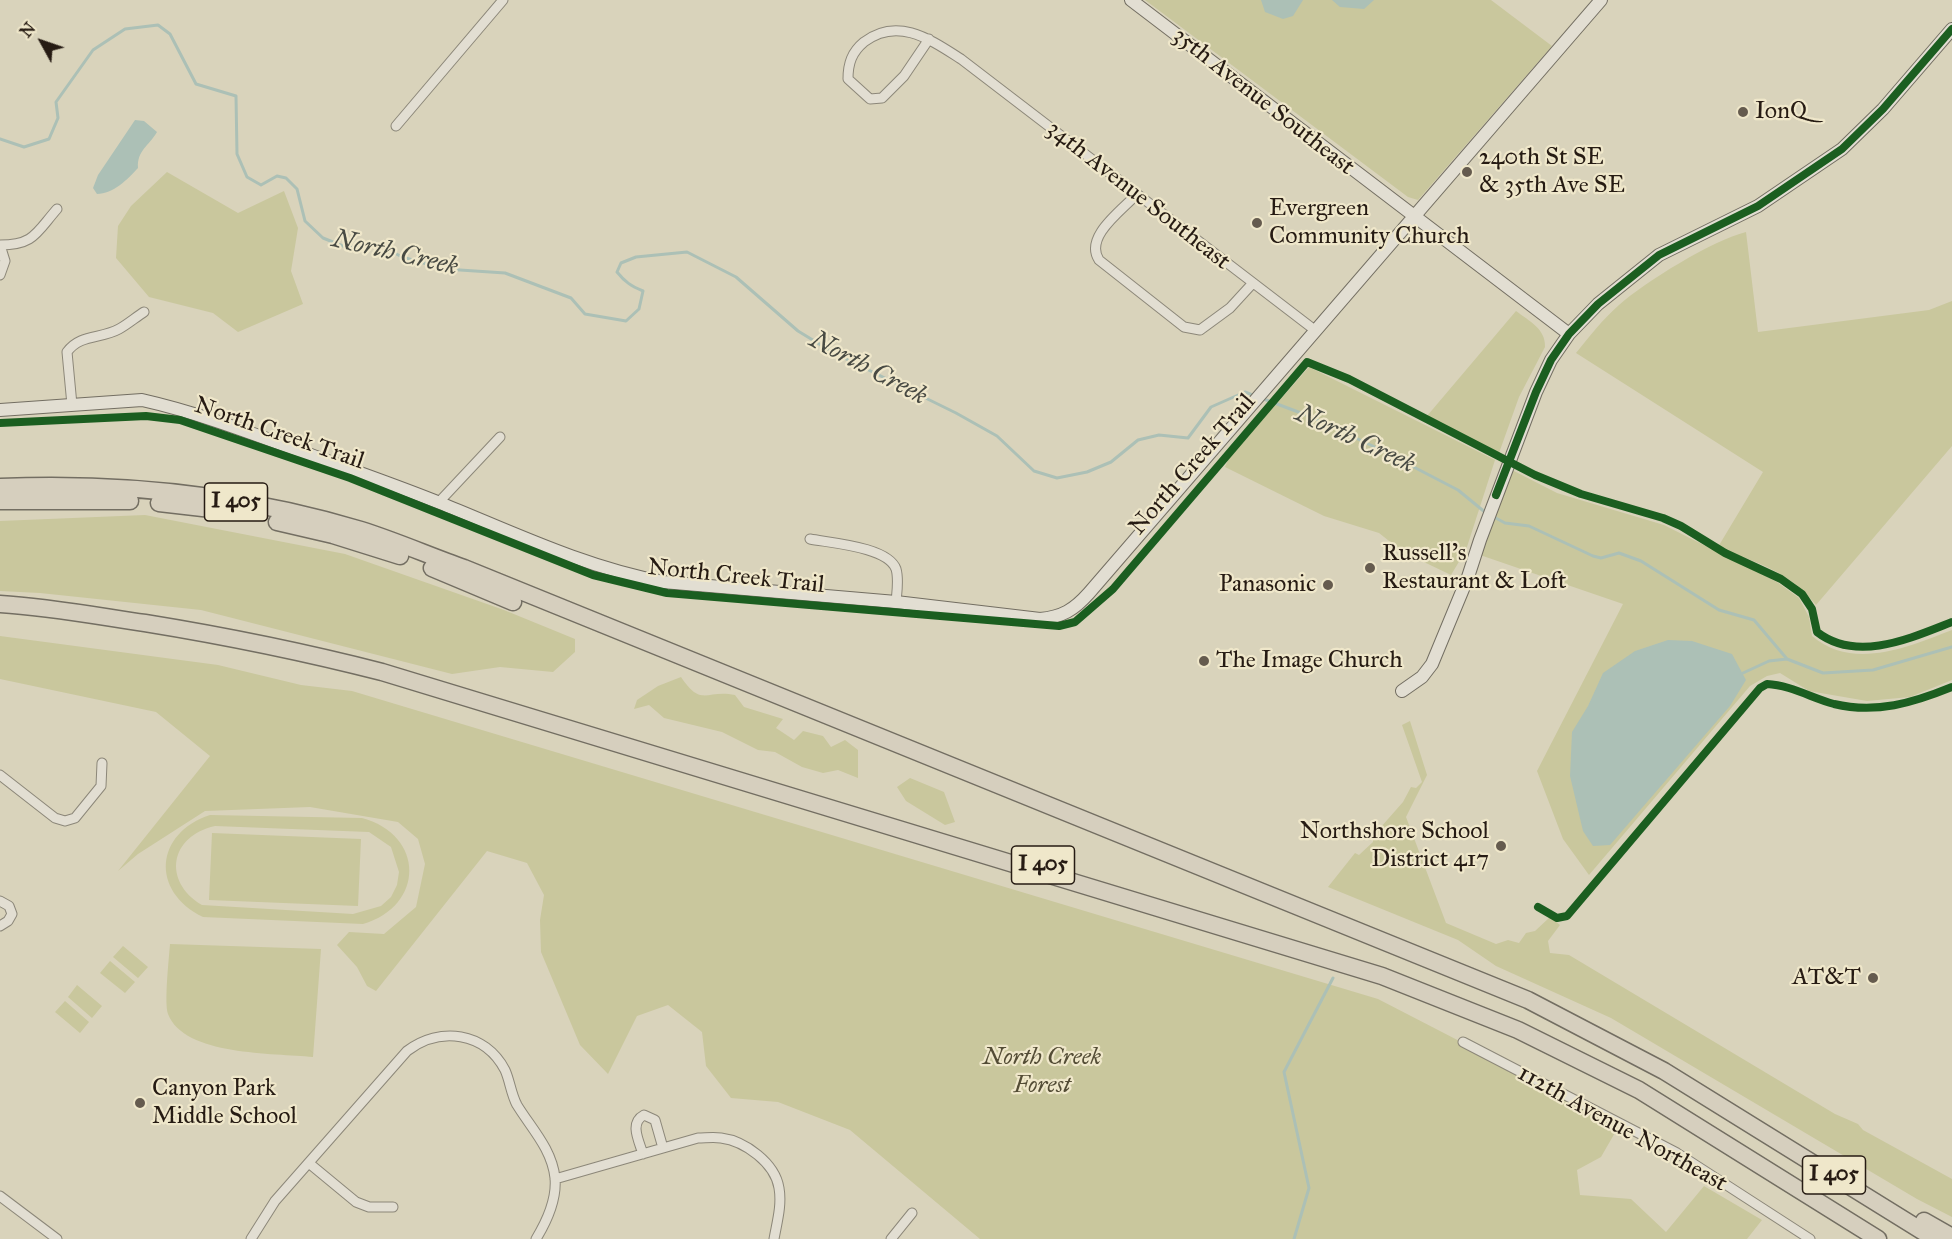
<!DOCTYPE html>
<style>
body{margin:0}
#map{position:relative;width:1952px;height:1239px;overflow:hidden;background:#d9d3bb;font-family:"IM FELL Great Primer",serif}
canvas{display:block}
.north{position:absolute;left:12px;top:12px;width:60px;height:60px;-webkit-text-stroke:4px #efe7ca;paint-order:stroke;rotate:310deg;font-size:16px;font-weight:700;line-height:24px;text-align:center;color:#261b13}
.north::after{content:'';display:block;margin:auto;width:21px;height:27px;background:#261b13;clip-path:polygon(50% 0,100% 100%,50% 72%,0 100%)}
</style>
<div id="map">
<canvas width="1952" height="1239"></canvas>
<div class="north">N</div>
</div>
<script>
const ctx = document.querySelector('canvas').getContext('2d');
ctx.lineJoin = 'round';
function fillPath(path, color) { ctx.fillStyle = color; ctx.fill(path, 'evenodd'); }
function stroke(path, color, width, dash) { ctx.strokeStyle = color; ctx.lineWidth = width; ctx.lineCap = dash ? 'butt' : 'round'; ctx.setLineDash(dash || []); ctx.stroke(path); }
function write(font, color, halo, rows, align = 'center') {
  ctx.font = font + ' "IM FELL Great Primer",serif'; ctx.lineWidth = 4.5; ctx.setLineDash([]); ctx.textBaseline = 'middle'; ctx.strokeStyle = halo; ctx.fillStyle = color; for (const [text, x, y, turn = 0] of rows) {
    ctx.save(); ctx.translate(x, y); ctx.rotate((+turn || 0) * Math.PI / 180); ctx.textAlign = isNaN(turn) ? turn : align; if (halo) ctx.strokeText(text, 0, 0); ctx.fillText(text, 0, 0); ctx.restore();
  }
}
fillPath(new Path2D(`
 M1145,0H1491L1552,46L1418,200L1408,197Z
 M167,172L238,213L284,191L298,228L291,271L303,304L238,332L213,313L149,297L116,258L118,226L131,206Z
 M1746,232L1758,332L1929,310L1952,301V446L1816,605C1788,570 1758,564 1718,547L1763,472L1576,353C1589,337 1603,319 1619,305C1645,282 1713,240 1746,232Z
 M1516,311C1529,321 1546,329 1545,347L1519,397L1499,453L1427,416Z
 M1309,367L1495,460L1466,550L1451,575L1403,552L1379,533L1324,516L1225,467L1229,458Z
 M1512,470L1557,493L1664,525L1777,582L1799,598L1809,617L1812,636C1853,671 1908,647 1952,630V680L1910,697L1867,701L1809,691L1780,673L1767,676L1750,686L1589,875L1563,839L1537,771L1623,604L1480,555Z
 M145,515L345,554L504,610L575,639V652L553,672L500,667L452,674L201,610L40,593L0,591V521Z
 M0,636L218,665L301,685L352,691L1378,999L1620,1124L1601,1157L1577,1170L1580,1195L1631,1199L1666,1232L1704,1186L1762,1220L1747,1239H980L850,1130L778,1102L731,1098L706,1066L702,1032L668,1005L637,1016L608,1074L580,1045L541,952L540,920L544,895L527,863L487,851L376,991L367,986L357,967L337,945L349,932L384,934L416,907L425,864L418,839L398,822L310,807L205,811L138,854L118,871L210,756L156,712L0,679Z
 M681,677C702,708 706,689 735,695L744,707L783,719L776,728L794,740L803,731L823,736L831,747L845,740L858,750V778L838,770L823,773L802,767L775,752L758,750L722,732L664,718L649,705L634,709L637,700L658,686Z
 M1410,721L1427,775L1406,817L1446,923L1496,944L1508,940L1519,943L1526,933L1535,931L1550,917L1560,925L1548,941L1550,953L1569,955L1835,1114L1858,1124L1863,1130L1952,1179V1217L1917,1199L1611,1018L1496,966L1458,940L1328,887L1355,853L1359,855L1373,842V836L1403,802L1411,787L1416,788L1422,782L1402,725Z
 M910,778L944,792L955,822L945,825L906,801L897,787Z
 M210,815L362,818C425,835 425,906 363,924L203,917C150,891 155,833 210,815ZM215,826L369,832L391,847L399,872L397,885L391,897L381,906L353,914L202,905C162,881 170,836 215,826Z
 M212,833L361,839L358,906L209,900Z
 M170,944L321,949L313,1057C274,1053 184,1056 168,1014C164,1003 169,958 170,944Z
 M123,946L148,967L138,978L113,957Z
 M110,961L135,982L125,993L100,973Z
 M77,985L102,1006L92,1018L68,997Z
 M65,1001L89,1022L80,1033L55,1012Z`), '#c9c79d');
fillPath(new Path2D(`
 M1261,0H1303L1293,16L1283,19L1265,12Z
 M1332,0H1374L1364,9L1340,7Z
 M135,120L144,121L157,132C149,146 137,150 138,168C128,179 113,194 97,194L93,188L98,175Z
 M1668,640L1692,641L1732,654L1746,680L1730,706L1610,845L1593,846L1583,831L1570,776L1572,732L1588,706L1603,673L1635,651Z`), '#acc0b6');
stroke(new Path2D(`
 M0,139L24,147L49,139L58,118L56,102L93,50L125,29L158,25L170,34L196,84L236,96L237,154L247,177L261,185L277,176L286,178L297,189L305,221L323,238L348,248L376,243L402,257L445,269L505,273L571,298L585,314L626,321L639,309L643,291C631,286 625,282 617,272L621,263L636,257L687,252L736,277L798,331L834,353L956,413L997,436L1034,471L1057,478L1087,472L1111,462L1138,440L1159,435L1188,438L1211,407L1245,392L1255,396
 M1261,398L1309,416L1377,448L1458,490L1486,513
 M1492,516L1505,523L1529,526L1593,556L1601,558L1619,553L1641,561L1719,610L1754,620L1787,659L1823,673L1873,670L1952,647
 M1743,673L1769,661L1787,659
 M1294,1239L1309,1188L1284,1072L1333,978`), '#acc0b6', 3);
const street = new Path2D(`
 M929,39L904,76L882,98L870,99L848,79C848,63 852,52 864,42C898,16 931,40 961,59L1316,331
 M396,126L503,0
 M1136,195C1121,211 1084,237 1099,260L1184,327L1200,330L1230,308L1252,284
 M0,275L5,261L0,245C34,245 36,233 57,209
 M72,405L67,352C80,334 101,339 119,329C128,324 136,317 144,312
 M439,502L500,437
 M810,539C831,543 888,547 896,569C899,579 897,591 896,602
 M0,775L55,818L65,821L75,818L101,786L102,763
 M0,901L9,906L12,914L8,921L0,926
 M1463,1042L1677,1153L1810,1239
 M643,1154C639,1141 629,1123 644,1115L655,1120L663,1148
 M310,1164L356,1202L369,1207H393
 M555,1179L698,1138C705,1138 714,1137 721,1138C745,1141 775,1163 779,1188C782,1205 777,1222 774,1239
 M0,1196L57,1239
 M251,1239L275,1201L407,1051C440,1026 485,1032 505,1070C510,1081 511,1094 517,1105C531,1128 552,1149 555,1178C557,1200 547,1221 536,1239
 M891,1239L912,1213`);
const secondary = new Path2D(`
 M1131,0L1569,334
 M0,410L142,400C200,413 256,435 311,455C354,471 398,486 440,503C514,533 584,567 663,582L896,602L1040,619C1062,617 1074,610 1089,593L1601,0
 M1402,691L1422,677L1432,664L1468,577L1480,540L1536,392L1551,360L1569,334L1598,304L1659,255L1758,206L1842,149L1883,109L1952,29`);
const highway = new Path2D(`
 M0,487C121,482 245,495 361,530C396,541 430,556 464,568L1528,1000L1664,1071L1935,1239
 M0,501H130
 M159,503L220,510
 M277,522L333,535L400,556
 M432,568L513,602
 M0,604C49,607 97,616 145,623C225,636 304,652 382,672L1382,976L1518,1030L1639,1090L1878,1239
 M1924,1221L1952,1237`);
stroke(street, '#8c8779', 11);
stroke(secondary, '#736e62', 14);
stroke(highway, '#736e62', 19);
stroke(street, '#e2ded2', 9);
stroke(secondary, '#e2ded2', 12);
stroke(highway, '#d6cfbe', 16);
stroke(new Path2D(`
 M0,423L146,416L180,420L350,478L593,575L667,593L1059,626L1075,622L1113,589L1307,362L1349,379L1535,475L1581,494L1663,518L1681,526L1725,553L1781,579L1802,594L1812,609L1817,632C1857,663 1911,638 1952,622
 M1496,495L1536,392L1551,360L1569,334L1598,304L1659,255L1758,206L1842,149L1883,109L1952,29
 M1538,907L1557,918L1567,916L1760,688L1767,684C1790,685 1812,698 1834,704C1876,714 1913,703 1952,687`), '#1b5e20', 8);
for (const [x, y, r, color] of [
 [1743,112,6,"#655b4e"],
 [1467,172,6,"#655b4e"],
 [1257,223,6,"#655b4e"],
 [1370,568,6,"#655b4e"],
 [1328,585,6,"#655b4e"],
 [1204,661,6,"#655b4e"],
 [1501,846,6,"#655b4e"],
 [1873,978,6,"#655b4e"],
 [140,1103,6,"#655b4e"]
]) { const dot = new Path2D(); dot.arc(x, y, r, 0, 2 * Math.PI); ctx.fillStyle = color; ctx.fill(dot); stroke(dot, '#efe7ca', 2); }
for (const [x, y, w] of [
 [236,502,63],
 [1043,865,63],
 [1834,1175,63]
]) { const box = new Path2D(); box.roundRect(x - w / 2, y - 19, w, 38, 4.5); ctx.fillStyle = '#efe7ca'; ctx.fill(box); stroke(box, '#261b13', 1.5); }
write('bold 22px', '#261b13', null, [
 ["I 405",236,502],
 ["I 405",1043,865],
 ["I 405",1834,1175]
]);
write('24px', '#261b13', '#efe7ca', [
 ["35th Avenue Southeast",1263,102,38],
 ["34th Avenue Southeast",1138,196,38],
 ["North Creek Trail",279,434,19],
 ["North Creek Trail",1193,465,-49],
 ["North Creek Trail",736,577,6],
 ["112th Avenue Northeast",1622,1129,29]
]);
write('24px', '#261b13', '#efe7ca', [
 ["IonQ",1755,112],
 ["240th St SE",1479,158],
 ["& 35th Ave SE",1479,186],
 ["Evergreen",1269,209],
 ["Community Church",1269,237],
 ["Russell's",1382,554],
 ["Restaurant & Loft",1382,582],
 ["Panasonic",1316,585,"right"],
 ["The Image Church",1216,661],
 ["Northshore School",1489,832,"right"],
 ["District 417",1489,860,"right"],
 ["AT&T",1861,978,"right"],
 ["Canyon Park",152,1089],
 ["Middle School",152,1117]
], 'left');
write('italic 24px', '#534c35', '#efe7ca', [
 ["North Creek",1042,1058],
 ["Forest",1042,1086]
]);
write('italic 26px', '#484a43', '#efe7ca', [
 ["North Creek",395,254,13],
 ["North Creek",868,369,28],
 ["North Creek",1355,440,25]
]);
</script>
